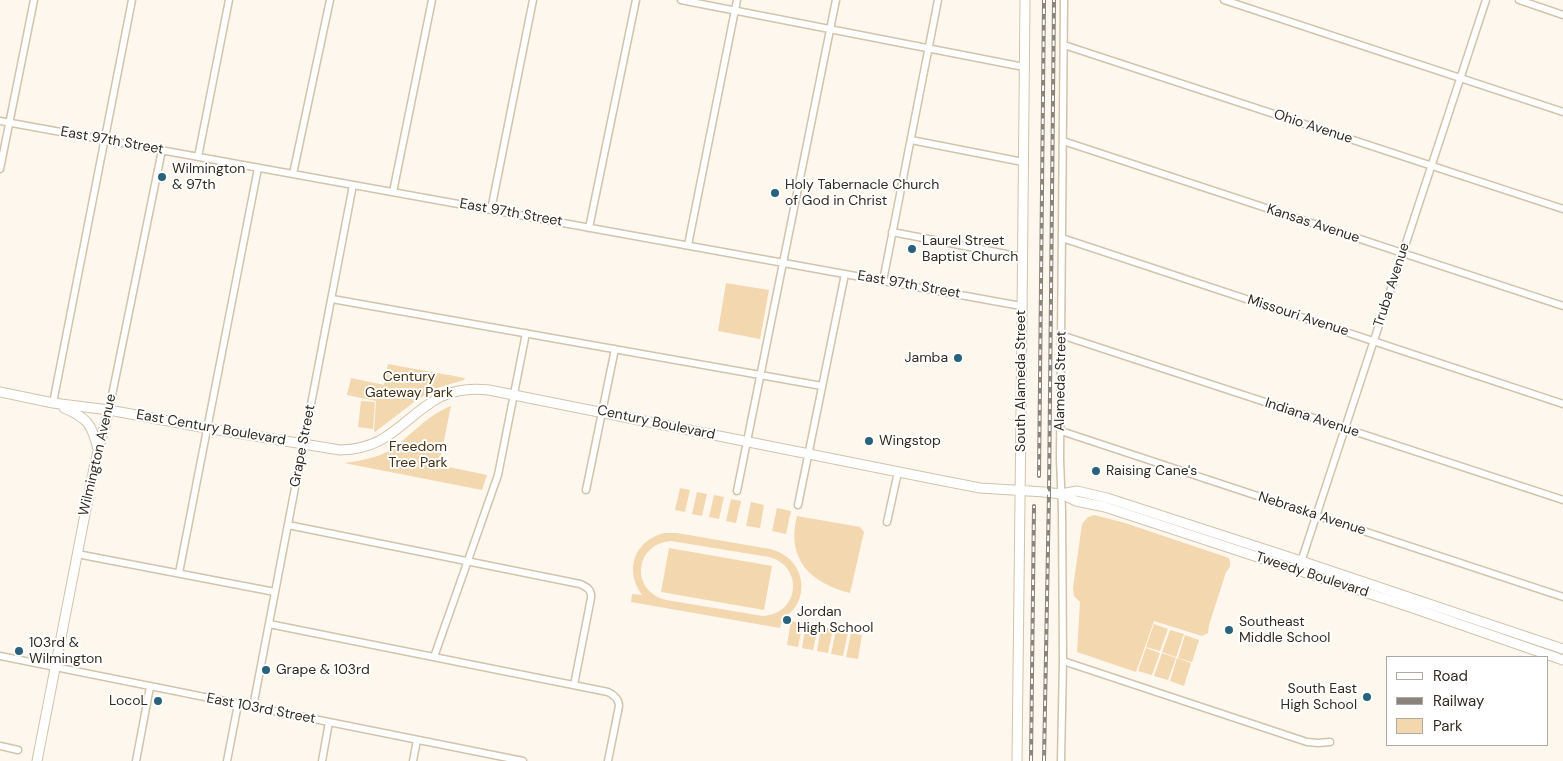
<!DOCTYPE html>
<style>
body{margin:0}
#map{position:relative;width:1563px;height:761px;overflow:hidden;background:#fef7ed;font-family:"DM Sans",sans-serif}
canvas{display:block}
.legend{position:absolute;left:1386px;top:656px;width:162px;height:90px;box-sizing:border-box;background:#fff;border:1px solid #adaaa6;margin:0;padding:6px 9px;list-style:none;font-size:15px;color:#312b21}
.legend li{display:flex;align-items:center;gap:10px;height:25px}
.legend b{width:25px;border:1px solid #adaaa6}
</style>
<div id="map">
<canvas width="1563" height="761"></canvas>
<ul class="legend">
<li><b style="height:6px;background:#fff"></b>Road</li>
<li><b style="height:6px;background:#8a847a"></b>Railway</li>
<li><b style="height:14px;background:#f2d7af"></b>Park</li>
</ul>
</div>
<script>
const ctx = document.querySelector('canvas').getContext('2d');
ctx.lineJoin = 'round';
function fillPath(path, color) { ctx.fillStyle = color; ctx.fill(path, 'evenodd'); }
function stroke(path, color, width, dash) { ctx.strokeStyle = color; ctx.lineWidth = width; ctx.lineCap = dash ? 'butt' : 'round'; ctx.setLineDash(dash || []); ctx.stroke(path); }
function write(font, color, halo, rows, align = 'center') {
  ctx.font = font + ' "DM Sans",sans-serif'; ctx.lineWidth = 4; ctx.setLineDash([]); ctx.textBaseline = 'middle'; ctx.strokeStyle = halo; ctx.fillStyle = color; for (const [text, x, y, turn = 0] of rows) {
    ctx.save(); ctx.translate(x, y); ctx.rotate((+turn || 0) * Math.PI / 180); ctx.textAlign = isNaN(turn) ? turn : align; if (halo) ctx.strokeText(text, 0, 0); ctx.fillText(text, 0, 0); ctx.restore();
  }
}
fillPath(new Path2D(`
 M726,283L769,290L760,339L718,331Z
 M388,364L465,378L464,380L440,387L418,399L375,432L374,431L376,401L347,395L351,378L384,385Z
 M361,401L375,402L373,429L358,427Z
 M451,406L439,465L487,475L482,490L344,463C360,461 377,458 390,450C411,436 427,415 451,406Z
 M680,488L690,490L685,512L675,510Z
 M697,492L707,494L702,516L692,514Z
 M714,495L724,497L719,519L709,517Z
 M731,499L741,501L736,523L726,521Z
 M751,502L764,505L760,528L746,526Z
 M777,508L791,511L786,534L772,531Z
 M1094,515L1125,523L1229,558C1231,564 1231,567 1226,572L1209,625L1208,633L1202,636L1154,621L1136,672L1077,652L1080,602L1074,596L1073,588L1082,524L1088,517Z
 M797,516L860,527L864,532L850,593C810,583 786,559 797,516Z
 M664,533H677L770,549C806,558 813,600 782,620L780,628L631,602L632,594L642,595C624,570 634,541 664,533ZM671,541L769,557C804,566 800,614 763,616L666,600C630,591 634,544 671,541Z
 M669,548L772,566L764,610L661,592Z
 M791,621L803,623L798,647L787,645Z
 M806,624L818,626L813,650L802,648Z
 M1154,624L1168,629L1160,651L1146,647Z
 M821,627L833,629L828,653L817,651Z
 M836,630L848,632L843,656L831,654Z
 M1170,630L1184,634L1176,657L1162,652Z
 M851,633L862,635L858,659L846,657Z
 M1185,635L1199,640L1192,662L1178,658Z
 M1146,648L1160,653L1152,675L1138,671Z
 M1162,653L1176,658L1168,680L1154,676Z
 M1177,658L1191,663L1184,686L1170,681Z`), '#f2d7af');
const minor = new Path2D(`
 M681,0L1024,67
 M1224,0L1563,112
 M1519,0L1563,15
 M1064,45L1563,209
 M0,121L1021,306
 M911,140L1023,162
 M1063,141L1563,306
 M198,157L229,0
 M0,169L34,0
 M293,174L330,0
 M393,192L432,0
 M491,210L533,0
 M589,228L636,0
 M892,232L1022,257
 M1062,238L1563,404
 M688,245L737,0
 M883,281L938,0
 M332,299L822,386
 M1061,335L1563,500
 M53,403L132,0
 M109,410L162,150
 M1061,431L1563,597
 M586,490L615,349
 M737,491L836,0
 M798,505L845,274
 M887,522L898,472
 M288,525L580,584C587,587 592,590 591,598L574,685
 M77,554L275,592
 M1298,571L1486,0
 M179,573L258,168
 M269,624L608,692C614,695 619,699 619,706L608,761
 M0,656L523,761
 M434,657L498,475L526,333
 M1063,661L1307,742L1318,743L1330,742
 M253,707L353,185
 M0,746L18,750
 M136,761L150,687
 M227,761L238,704
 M322,761L329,722
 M413,761L417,740
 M1061,761L1063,661L1062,511L1060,459L1064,0`);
const major = new Path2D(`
 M0,392L53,403L109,410L206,428L340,450C390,449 402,418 440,397C455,390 473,388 489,390L939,480L980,488L1029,491
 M64,408C88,418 92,425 98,449
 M1044,492L1061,494L1077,491L1107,498L1301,561L1563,649
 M1061,494L1076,501L1105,507L1407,606L1563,660
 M37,761L95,463L109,410
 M1017,761C1022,507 1021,254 1025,0`);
stroke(minor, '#d2c3ab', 9);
stroke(major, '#d2c3ab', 11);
stroke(minor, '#fff', 6);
stroke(major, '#fff', 9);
const rail = new Path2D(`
 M1039,476L1044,0
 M1031,761L1034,506
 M1044,761L1049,493L1054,0`);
stroke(rail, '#8a847a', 4);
stroke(rail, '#fff', 2, [5.5]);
const majorBridge = new Path2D(`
 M1029,491L1044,492`);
stroke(majorBridge, '#d2c3ab', 11, []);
stroke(majorBridge, '#fff', 9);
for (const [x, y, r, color] of [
 [162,177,5,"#28637b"],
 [775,193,5,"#28637b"],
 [912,249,5,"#28637b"],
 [958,358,5,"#28637b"],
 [869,441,5,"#28637b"],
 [1096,471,5,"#28637b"],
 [787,620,5,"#28637b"],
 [1229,630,5,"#28637b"],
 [19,651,5,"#28637b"],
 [266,670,5,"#28637b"],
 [1367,697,5,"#28637b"],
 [158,701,5,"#28637b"]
]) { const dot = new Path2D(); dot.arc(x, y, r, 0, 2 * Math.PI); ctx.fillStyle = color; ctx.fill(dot); stroke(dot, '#fff', 2); }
write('14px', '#312b21', '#fff', [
 ["Ohio Avenue",1313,127,18],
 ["East 97th Street",112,141,10],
 ["East 97th Street",511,213,10],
 ["Kansas Avenue",1313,224,18],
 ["East 97th Street",909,285,10],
 ["Truba Avenue",1392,285,-72],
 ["Missouri Avenue",1298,316,18],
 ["South Alameda Street",1021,381,-90],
 ["Alameda Street",1061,381,-89],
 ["Indiana Avenue",1312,418,18],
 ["Century Boulevard",656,423,12],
 ["East Century Boulevard",211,428,10],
 ["Grape Street",303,446,-79],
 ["Wilmington Avenue",98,455,-77],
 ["Nebraska Avenue",1312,514,18],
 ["Tweedy Boulevard",1312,575,18],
 ["East 103rd Street",261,709,11]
]);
write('14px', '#312b21', '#fff', [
 ["Wilmington",172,169],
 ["& 97th",172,185],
 ["Holy Tabernacle Church",785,185],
 ["of God in Christ",785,201],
 ["Laurel Street",922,241],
 ["Baptist Church",922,257],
 ["Jamba",948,358,"right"],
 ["Wingstop",879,441],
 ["Raising Cane's",1106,471],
 ["Jordan",797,612],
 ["High School",797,628],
 ["Southeast",1239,622],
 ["Middle School",1239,638],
 ["103rd &",29,643],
 ["Wilmington",29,659],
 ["Grape & 103rd",276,670],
 ["South East",1357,689,"right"],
 ["High School",1357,705,"right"],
 ["LocoL",148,701,"right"]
], 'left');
write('14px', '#433112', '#fff', [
 ["Century",409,377],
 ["Gateway Park",409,393],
 ["Freedom",418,447],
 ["Tree Park",418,463]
]);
</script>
